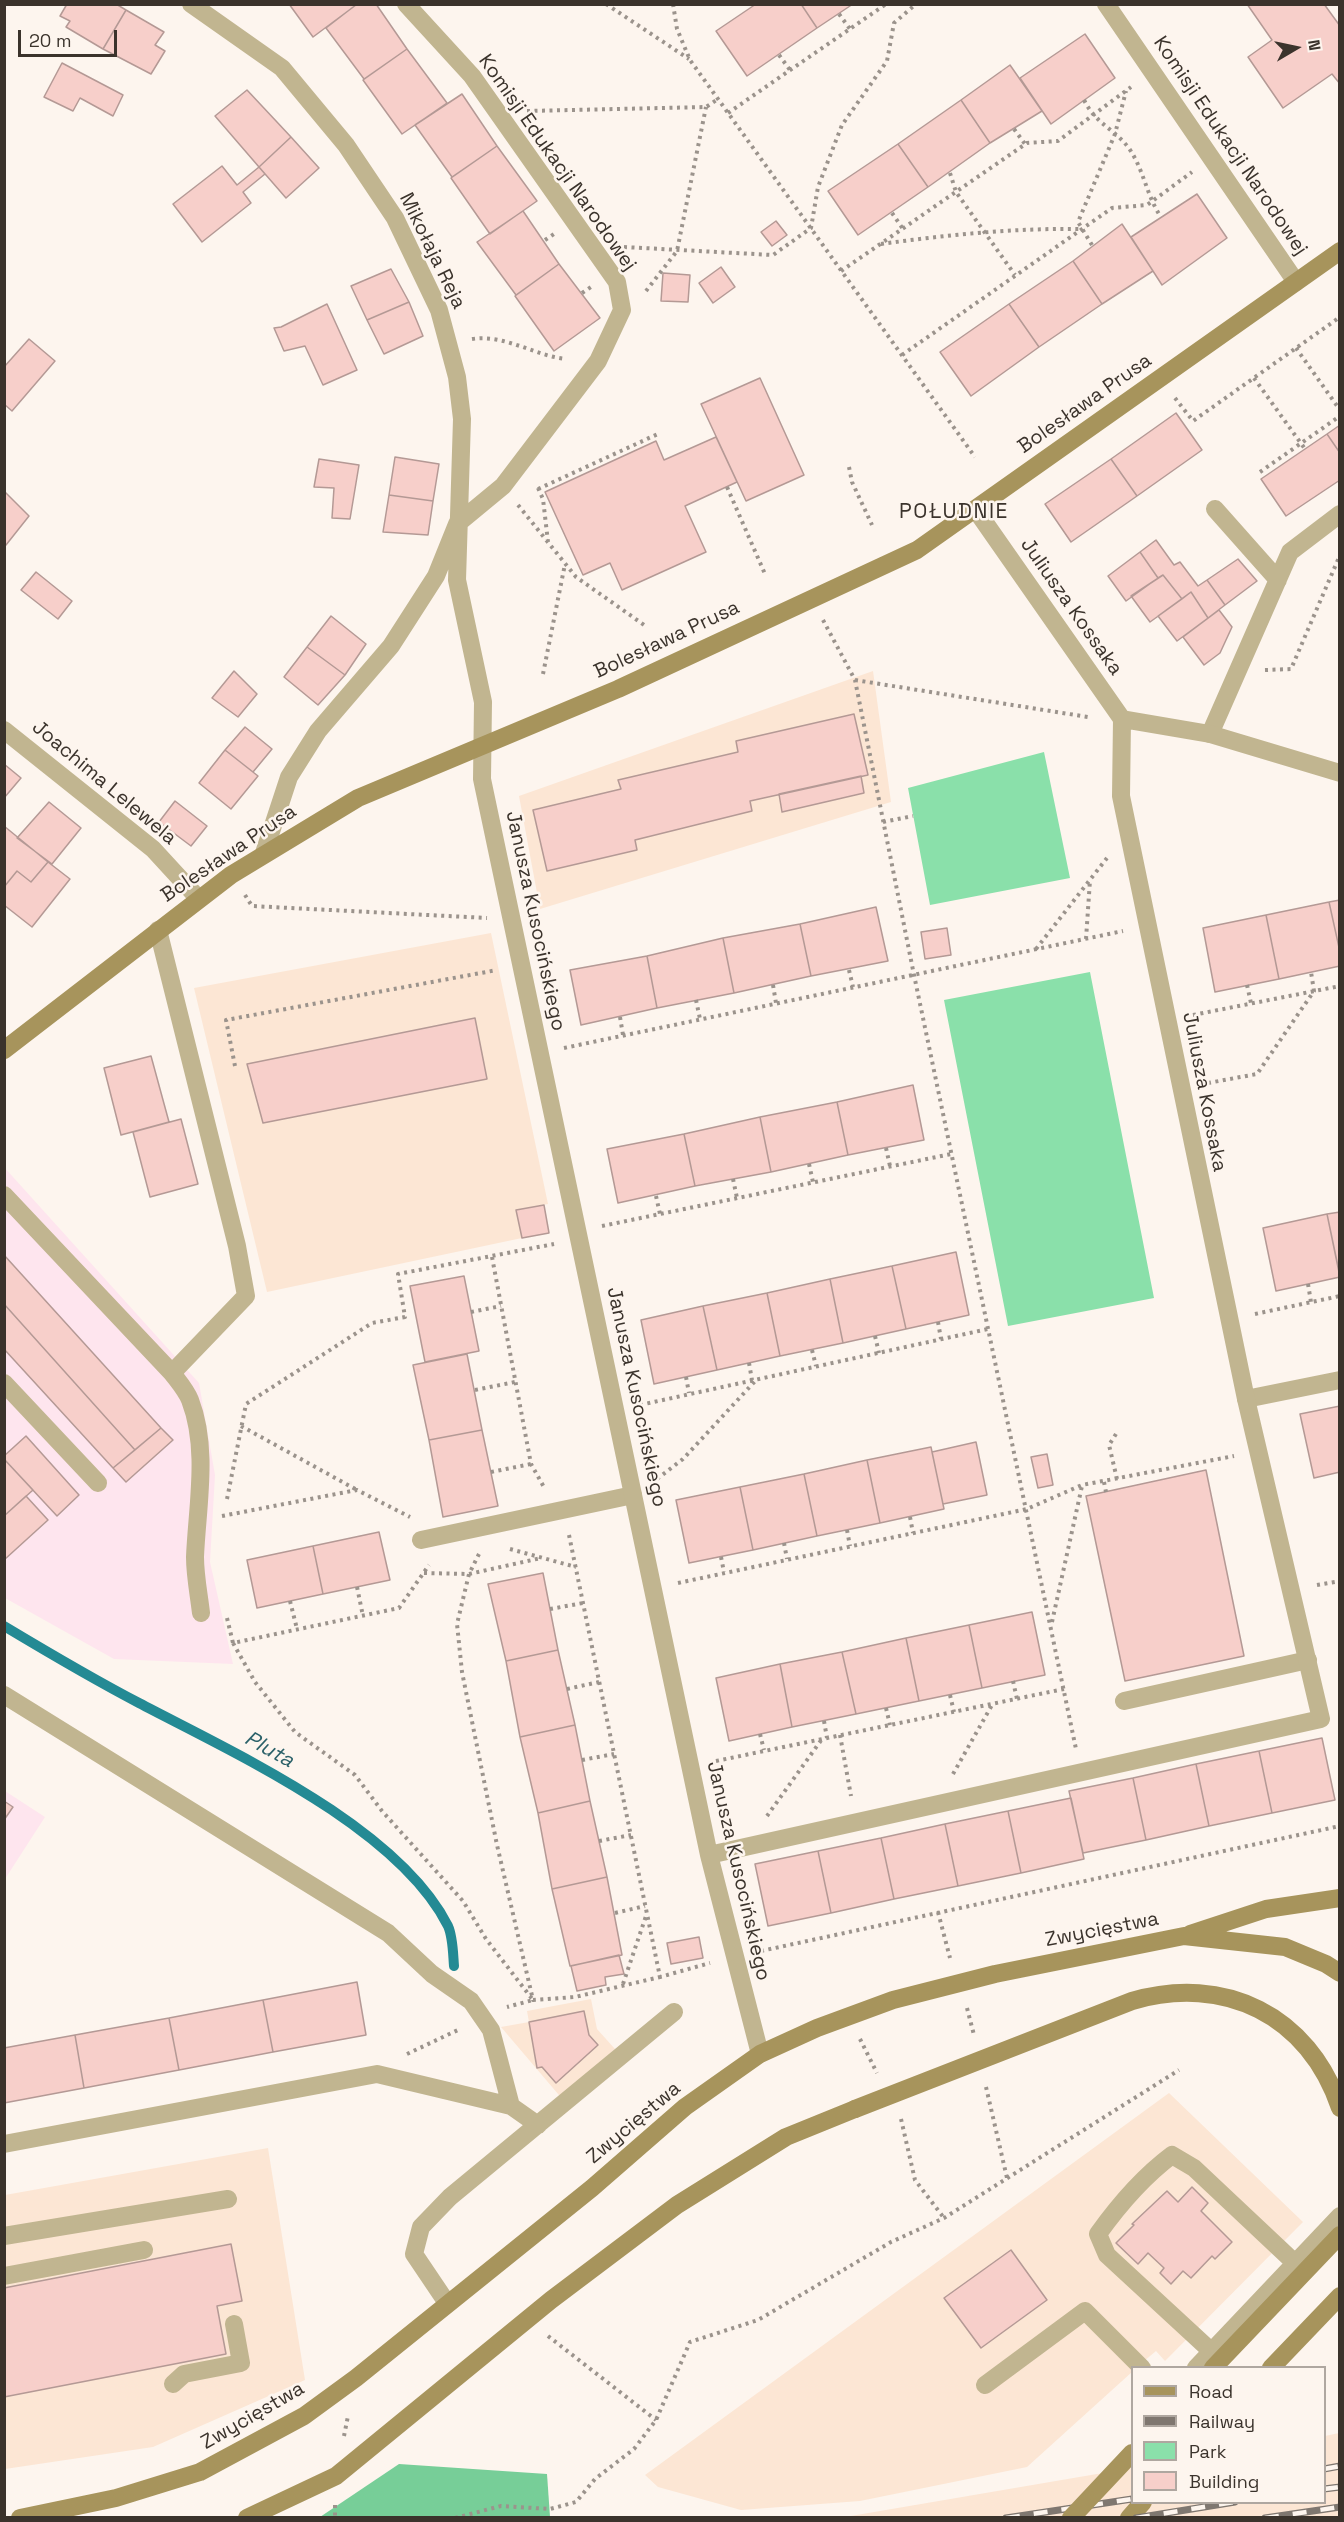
<!DOCTYPE html>
<meta charset="utf-8">
<style>
body{margin:0}
#map{position:relative;width:1344px;height:2522px;overflow:hidden;background:#fdf5ee;font-family:"Space Grotesk",sans-serif}
canvas{display:block}
.frame{position:absolute;inset:0;border:6px solid #3b332c;pointer-events:none}
.legend{position:absolute;left:1131px;top:2366px;width:195px;height:138px;box-sizing:border-box;background:#fdf5ee;border:2px solid #afa7a0;margin:0;padding:8px 10px;list-style:none;font-size:18px;color:#3b332c}
.legend li{display:flex;align-items:center;gap:12px;height:30px}
.legend b{width:30px;border:2px solid #afa7a0}
.north{position:absolute;left:1266px;top:18px;width:60px;height:60px;-webkit-text-stroke:4px #fdf5ee;paint-order:stroke;rotate:81deg;font-size:16px;font-weight:700;line-height:24px;text-align:center;color:#3b332c}
.north::after{content:'';display:block;margin:auto;width:21px;height:27px;background:#3b332c;clip-path:polygon(50% 0,100% 100%,50% 72%,0 100%)}
.scale{position:absolute;left:18px;top:30px;width:99px;height:27px;box-sizing:border-box;border:3px solid #3b332c;border-top:0;padding-left:8px;font-size:18px;line-height:21px;white-space:nowrap;color:#3b332c;-webkit-text-stroke:4px #fdf5ee;paint-order:stroke}
</style>
<div id="map">
<canvas width="1344" height="2522"></canvas>
<div class="frame"></div>
<ul class="legend">
<li><b style="height:8px;background:#a7945c"></b>Road</li>
<li><b style="height:8px;background:#7f7770"></b>Railway</li>
<li><b style="height:16px;background:#8ae0aa"></b>Park</li>
<li><b style="height:16px;background:#f7cfca"></b>Building</li>
</ul>
<div class="north">N</div>
<div class="scale">20 m</div>
</div>
<script>
const ctx = document.querySelector('canvas').getContext('2d');
ctx.lineJoin = 'round';
function fillPath(path, color) { ctx.fillStyle = color; ctx.fill(path, 'evenodd'); }
function stroke(path, color, width, dash) { ctx.strokeStyle = color; ctx.lineWidth = width; ctx.lineCap = dash ? 'butt' : 'round'; ctx.setLineDash(dash || []); ctx.stroke(path); }
function write(font, color, halo, rows, align = 'center') {
  ctx.font = font + ' "Space Grotesk",sans-serif'; ctx.lineWidth = 5; ctx.setLineDash([]); ctx.textBaseline = 'middle'; ctx.strokeStyle = halo; ctx.fillStyle = color; for (const [text, x, y, turn = 0] of rows) {
    ctx.save(); ctx.translate(x, y); ctx.rotate((+turn || 0) * Math.PI / 180); ctx.textAlign = isNaN(turn) ? turn : align; if (halo) ctx.strokeText(text, 0, 0); ctx.fillText(text, 0, 0); ctx.restore();
  }
}
fillPath(new Path2D(`
 M873,671L891,802L540,909L519,796Z
 M491,933L548,1204L516,1210L522,1238L267,1292L194,988Z
 M591,1999L597,2029L615,2049L564,2101L501,2027L529,2022L527,2011Z
 M1169,2093L1303,2222L1165,2361L1156,2351L1137,2367L1132,2368V2372L1027,2467L860,2501L741,2510L658,2487L645,2475Z
 M268,2148L305,2380L153,2447L5,2469V2195Z
 M1339,2433V2517L839,2518L1132,2468V2502H1324L1325,2436Z`), '#fce6d4');
fillPath(new Path2D(`
 M4,1167L199,1383L215,1475L210,1562L233,1664L114,1659L5,1598Z
 M5,1791L45,1817L5,1879Z`), '#fee5ee');
fillPath(new Path2D(`
 M1044,752L1070,878L930,905L908,788Z
 M1090,972L1154,1298L1008,1326L944,1000Z`), '#8ae0aa');
fillPath(new Path2D(`
 M399,2464L547,2474L550,2517H320Z`), '#77ce98');
stroke(new Path2D(`
 M4,1626C49,1653 93,1679 139,1703C234,1753 398,1827 448,1926C453,1937 453,1954 454,1966`), '#248a94', 10);
const building = new Path2D(`
 M67,4H116L126,10L103,49L66,27L70,21L60,16Z
 M289,4H356V5L313,37Z
 M376,4L407,49L364,79L326,28L357,4Z
 M756,4H801L817,28L747,76L716,31Z
 M801,4H853L817,28Z
 M1247,4H1324L1340,26V84L1332,74L1283,108L1248,57L1272,40Z
 M126,10L164,32L155,45L165,51L151,74L103,49Z
 M1085,34L1115,78L1051,124L1020,78Z
 M407,49L447,103L402,134L363,80Z
 M62,63L123,95L113,116L80,98L73,111L44,97Z
 M1010,65L1042,111L990,143L961,100Z
 M247,90L291,137L259,167L215,116Z
 M462,94L497,146L452,177L415,125Z
 M961,100L990,143L928,187L898,144Z
 M291,137L319,168L286,198L259,167Z
 M898,144L928,187L858,235L828,191Z
 M497,146L537,201L490,234L451,178Z
 M222,166L237,185L259,167L265,174L243,192L251,203L202,242L173,204Z
 M1197,194L1227,238L1162,285L1131,237Z
 M523,211L559,264L516,295L477,242Z
 M776,221L787,235L772,246L761,232Z
 M1122,224L1153,271L1102,304L1073,261Z
 M1073,261L1102,304L1039,347L1009,304Z
 M559,264L600,318L554,351L515,296Z
 M721,267L735,287L713,303L699,283Z
 M391,269L409,302L367,320L351,286Z
 M663,273L690,275L688,302L661,301Z
 M409,302L423,336L384,354L367,320Z
 M327,304L357,370L323,385L305,346L284,351L274,328L281,327Z
 M1009,304L1039,347L971,396L940,352Z
 M29,339L55,361L12,411L4,404V367Z
 M760,378L804,475L746,501L701,404Z
 M1176,413L1202,450L1137,496L1111,459Z
 M1340,425V453L1327,434Z
 M1327,434L1340,453V480L1286,516L1261,479Z
 M716,437L737,482L685,506L706,552L622,590L610,563L583,575L545,492L656,441L664,460Z
 M395,457L439,464L433,501L389,495Z
 M319,459L359,465L350,519L332,518L334,488L314,487Z
 M1111,459L1137,496L1071,542L1045,504Z
 M4,491L29,516L6,545L4,544Z
 M389,495L433,501L428,535L383,532Z
 M1156,540L1174,565L1180,562L1198,586L1207,580L1225,605L1208,618L1191,592L1182,599L1163,575L1158,578L1140,552Z
 M1140,552L1158,578L1126,601L1108,576Z
 M1238,559L1257,581L1225,605L1207,580Z
 M36,572L72,601L58,619L21,590Z
 M1163,575L1182,599L1150,622L1131,596Z
 M1191,592L1208,618L1177,641L1158,616Z
 M1219,610L1232,627L1220,653L1204,665L1183,637Z
 M331,616L366,644L345,675L307,647Z
 M307,647L345,675L318,705L284,677Z
 M234,671L257,694L238,717L212,698Z
 M854,714L868,775L750,801L752,811L635,840L637,850L547,871L533,810L621,789L618,780L738,752L736,741Z
 M245,727L272,749L253,772L225,750Z
 M225,750L258,776L231,809L199,783Z
 M4,764L21,778L4,798Z
 M861,776L864,793L782,812L779,794Z
 M175,801L207,826L191,846L159,822Z
 M49,802L81,828L52,864L17,838Z
 M4,826L48,862L31,882L17,871L4,887Z
 M48,862L70,879L32,927L4,905V887L17,871L31,882Z
 M1340,900V952L1329,902Z
 M1329,902L1340,952V966L1279,979L1266,915Z
 M876,907L888,961L811,976L800,924Z
 M1266,915L1279,979L1215,992L1203,928Z
 M800,924L811,976L734,993L723,938Z
 M947,928L951,955L925,959L921,932Z
 M723,938L734,993L657,1008L647,956Z
 M647,956L657,1008L581,1025L570,970Z
 M475,1018L487,1079L263,1123L247,1064Z
 M151,1056L169,1122L121,1135L104,1068Z
 M913,1085L924,1140L848,1155L837,1102Z
 M837,1102L848,1155L771,1172L760,1117Z
 M760,1117L771,1172L695,1186L684,1134Z
 M181,1119L198,1184L150,1197L133,1132Z
 M684,1134L695,1186L618,1203L607,1149Z
 M544,1205L549,1233L522,1238L516,1210Z
 M1340,1212V1276L1327,1214Z
 M1327,1214L1340,1277L1276,1291L1263,1228Z
 M956,1252L969,1315L906,1329L892,1266Z
 M4,1255L161,1428L135,1450L4,1304Z
 M892,1266L906,1329L843,1343L830,1279Z
 M464,1276L479,1351L425,1362L410,1286Z
 M830,1279L843,1343L780,1356L767,1293Z
 M767,1293L780,1356L717,1370L703,1306Z
 M4,1304L135,1450L113,1468L4,1349Z
 M703,1306L717,1370L654,1384L641,1320Z
 M467,1354L482,1430L429,1440L413,1365Z
 M1340,1406V1472L1314,1478L1300,1414Z
 M161,1428L173,1440L126,1482L113,1468Z
 M482,1430L498,1506L443,1517L429,1440Z
 M26,1436L79,1495L57,1516L4,1459V1456Z
 M976,1442L987,1495L943,1504L932,1452Z
 M931,1447L944,1509L880,1523L867,1460Z
 M1047,1454L1053,1485L1038,1488L1031,1457Z
 M4,1459L33,1490L4,1516Z
 M867,1460L880,1523L817,1536L804,1474Z
 M1206,1470L1244,1656L1125,1681L1086,1496Z
 M804,1474L817,1536L753,1550L740,1487Z
 M740,1487L753,1550L689,1563L676,1500Z
 M26,1496L48,1520L4,1560V1516Z
 M379,1532L390,1580L323,1594L313,1546Z
 M313,1546L323,1594L257,1608L247,1560Z
 M543,1573L558,1650L506,1661L488,1584Z
 M1032,1612L1045,1675L982,1688L969,1625Z
 M969,1625L982,1688L919,1701L906,1638Z
 M906,1638L919,1701L856,1714L842,1652Z
 M558,1650L575,1725L520,1737L506,1661Z
 M842,1652L856,1714L792,1727L780,1664Z
 M780,1664L792,1727L729,1741L716,1678Z
 M575,1725L590,1801L538,1813L520,1737Z
 M1322,1738L1335,1800L1272,1813L1259,1751Z
 M1259,1751L1272,1813L1209,1826L1196,1764Z
 M1196,1764L1209,1826L1146,1840L1133,1778Z
 M1133,1778L1146,1840L1083,1853L1069,1791Z
 M1071,1798L1084,1859L1021,1873L1008,1811Z
 M4,1801L13,1807L4,1820Z
 M590,1801L607,1877L552,1889L538,1813Z
 M1008,1811L1021,1873L958,1886L945,1824Z
 M945,1824L958,1886L894,1899L881,1838Z
 M881,1838L894,1899L831,1913L818,1851Z
 M818,1851L831,1913L768,1926L755,1864Z
 M607,1877L622,1955L570,1966L552,1889Z
 M699,1937L703,1958L671,1964L667,1943Z
 M619,1955L624,1974L605,1977L606,1985L577,1991L571,1966Z
 M357,1982L366,2035L273,2052L263,2000Z
 M263,2000L273,2052L179,2070L169,2018Z
 M584,2011L589,2035L598,2045L556,2083L542,2067L537,2068L529,2022Z
 M169,2018L179,2070L84,2088L75,2035Z
 M75,2035L84,2088L4,2103V2048Z
 M1192,2187L1208,2203L1201,2211L1232,2242L1215,2259L1212,2256L1191,2278L1183,2271L1171,2284L1160,2273L1164,2268L1148,2253L1138,2264L1116,2243L1134,2225L1132,2224L1167,2191L1178,2202Z
 M231,2244L242,2301L217,2306L226,2354L4,2397V2288Z
 M1011,2250L1047,2300L981,2348L944,2298Z`);
fillPath(building, '#f7cfca');
stroke(building, '#b49995', 1.5);
stroke(new Path2D(`
 M606,4L689,59
 M673,4L677,29L690,60L975,457
 M839,14L850,29
 M779,55L790,70
 M1084,100C1096,124 1113,128 1128,147C1144,169 1146,195 1161,217
 M527,111L706,107L718,99
 M728,113L886,4
 M1014,129L1025,144
 M950,173L956,192L1015,275
 M892,213L903,229
 M545,240L554,234
 M881,244C946,235 1015,228 1080,229
 M1092,245L1078,222L1115,134L1126,91
 M624,247L773,255L811,228L818,187L842,125L887,61L894,23L916,4
 M841,271L1027,143L1058,141L1131,87
 M646,291L677,251L706,107
 M582,293L591,287
 M472,339C505,334 535,356 566,359
 M1296,348L1340,410
 M902,355L1112,208L1147,205L1192,172
 M1254,378L1305,449
 M1175,398L1193,421L1340,317
 M849,467L852,482L872,525
 M1260,472L1340,416
 M727,487L765,574
 M538,488L543,499L548,542
 M538,489L660,433
 M518,505L576,577L647,627
 M823,620L855,680L914,975L1076,1749
 M1265,670L1291,669L1340,555
 M543,674L565,564
 M855,680L1088,717
 M883,822L913,816
 M245,895L252,906L487,918
 M1086,939L1090,880
 M1036,949L1107,858
 M849,970L853,987
 M773,985L776,1003
 M1247,985L1251,1003
 M696,1000L700,1019
 M1193,1015L1340,986
 M620,1017L623,1035
 M564,1048L1123,931
 M235,1066L226,1020L497,970
 M1208,1083L1257,1074L1314,991L1311,972
 M886,1148L890,1166
 M809,1164L813,1182
 M733,1179L737,1198
 M656,1196L660,1214
 M602,1226L951,1154
 M492,1257L531,1464L545,1489
 M1308,1284L1311,1302
 M471,1312L501,1306
 M1255,1314L1340,1296
 M938,1322L941,1339
 M875,1336L879,1353
 M812,1350L816,1366
 M749,1363L752,1380
 M686,1377L689,1393
 M475,1390L515,1382
 M640,1405L988,1329
 M241,1426L357,1490
 M1116,1434L1109,1445L1117,1479
 M491,1472L531,1464
 M657,1479L683,1459L757,1379
 M1104,1482L1106,1492
 M227,1499L246,1404L372,1323L405,1317L398,1274L554,1244
 M222,1516L357,1490L410,1517
 M910,1517L913,1533
 M847,1530L850,1546
 M569,1535L660,1977L710,1963
 M784,1543L787,1559
 M510,1549L576,1567
 M479,1554L469,1574L457,1624L462,1672L497,1845L533,2000L575,1997L660,1977
 M721,1557L724,1572
 M424,1573L469,1574L541,1558
 M678,1583L1027,1509L1082,1485L1234,1456
 M1317,1585L1340,1581
 M357,1587L363,1616
 M290,1601L297,1629
 M550,1609L583,1603
 M227,1618L233,1643L399,1608L429,1565
 M1052,1622L1082,1486
 M233,1643L255,1682L295,1732L355,1775L382,1811L463,1901L486,1939L533,2000L507,2007
 M1013,1681L1017,1699
 M567,1689L599,1682
 M950,1695L954,1712
 M886,1708L890,1725
 M824,1721L827,1738
 M760,1734L764,1750
 M840,1735L851,1796
 M582,1760L614,1754
 M716,1761L1064,1689
 M953,1774L992,1705
 M767,1816L822,1739
 M599,1841L631,1835
 M938,1912L950,1958
 M615,1913L645,1906
 M761,1951L1340,1826
 M623,1984L647,1913
 M967,2008L974,2035
 M860,2039L877,2073
 M407,2054L460,2029
 M986,2087L1007,2178
 M901,2119L915,2180L944,2218
 M548,2336L656,2420
 M344,2436L348,2416
 M335,2505V2518
 M455,2518L501,2506L550,2509L576,2502L595,2479L634,2449L656,2420L690,2342L758,2320L891,2242L944,2218L1179,2070`), '#9b938c', 4, [3, 4.5]);
stroke(new Path2D(`
 M1215,509L1278,580
 M1210,734L1290,552L1340,514
 M158,930L237,1246L246,1296L172,1373
 M4,1195L172,1373C178,1381 186,1390 190,1400C209,1449 197,1507 195,1557C195,1576 199,1595 201,1613
 M4,1383L98,1483
 M1246,1399L1340,1380
 M421,1540L633,1495
 M4,1695L388,1933L432,1974L471,2001L491,2030L511,2106
 M1124,1701L1308,1660
 M4,2144L377,2074L511,2106L538,2125
 M4,2236L228,2199
 M4,2276L144,2250
 M447,2303L414,2254L421,2227L450,2197L674,2012
 M1211,2351L1107,2255L1098,2234C1118,2206 1144,2176 1172,2155L1194,2168L1295,2263
 M1196,2368L1340,2216
 M173,2384L184,2374L241,2363L234,2324
 M985,2385L1085,2311L1142,2368`), '#c1b590', 18);
stroke(new Path2D(`
 M191,4L282,68L346,145L395,218L439,310L457,377L462,419L457,580L483,702L482,779L709,1855L760,2054
 M1106,4L1296,282
 M1122,719L1210,734L1340,773
 M4,730L153,849L198,898
 M264,853L289,777L318,731L391,646L436,576L457,524L503,486L598,361L622,310L617,282L472,76L406,4
 M709,1855L1321,1719L1246,1399L1121,796L1122,719L976,510`), '#c1b590', 18);
stroke(new Path2D(`
 M4,1050L231,875L358,798L618,689L917,550L1340,251
 M1190,1934L1266,1909L1340,1898
 M1213,2368L1340,2235
 M1271,2368L1340,2296
 M20,2518L116,2498L200,2472L304,2416L356,2378L592,2188L685,2107L760,2054L817,2028L893,2000L995,1974L1184,1936L1285,1947L1326,1964L1340,1973
 M247,2518L336,2476L551,2300L677,2205L786,2137L855,2109
 M1129,2518L1143,2502`), '#a7945c', 18);
const rail = new Path2D(`
 M1324,2469L1340,2466
 M1324,2489L1340,2487
 M1006,2518L1132,2499
 M1136,2518L1235,2502
 M1265,2518L1340,2507`);
stroke(rail, '#7f7770', 7);
stroke(rail, '#fdf5ee', 4.5, [14]);
stroke(new Path2D(`
 M855,2109L1132,2001C1224,1974 1309,2015 1340,2108
 M1071,2518L1132,2453`), '#a7945c', 18);
write('20px', '#3b332c', '#fdf5ee', [
 ["Komisji Edukacji Narodowej",1230,146,56],
 ["Komisji Edukacji Narodowej",557,163,55],
 ["Mikołaja Reja",432,251,64],
 ["Bolesława Prusa",1085,404,-35],
 ["Juliusza Kossaka",1071,607,55],
 ["Bolesława Prusa",667,640,-25],
 ["Joachima Lelewela",104,783,40],
 ["Bolesława Prusa",229,854,-34],
 ["Janusza Kusocińskiego",535,921,78],
 ["Juliusza Kossaka",1204,1092,79],
 ["Janusza Kusocińskiego",636,1397,78],
 ["Janusza Kusocińskiego",738,1871,77],
 ["Zwycięstwa",1102,1930,-11],
 ["Zwycięstwa",634,2123,-40],
 ["Zwycięstwa",253,2416,-30]
]);
ctx.letterSpacing = '1.5px';
write('21px', '#3b332c', '#fdf5ee', [
 ["POŁUDNIE",954,512]
]);
ctx.letterSpacing = '0px';
write('italic 21px', '#2b6169', '#fdf5ee', [
 ["Pluta",269,1750,29]
]);
</script>
